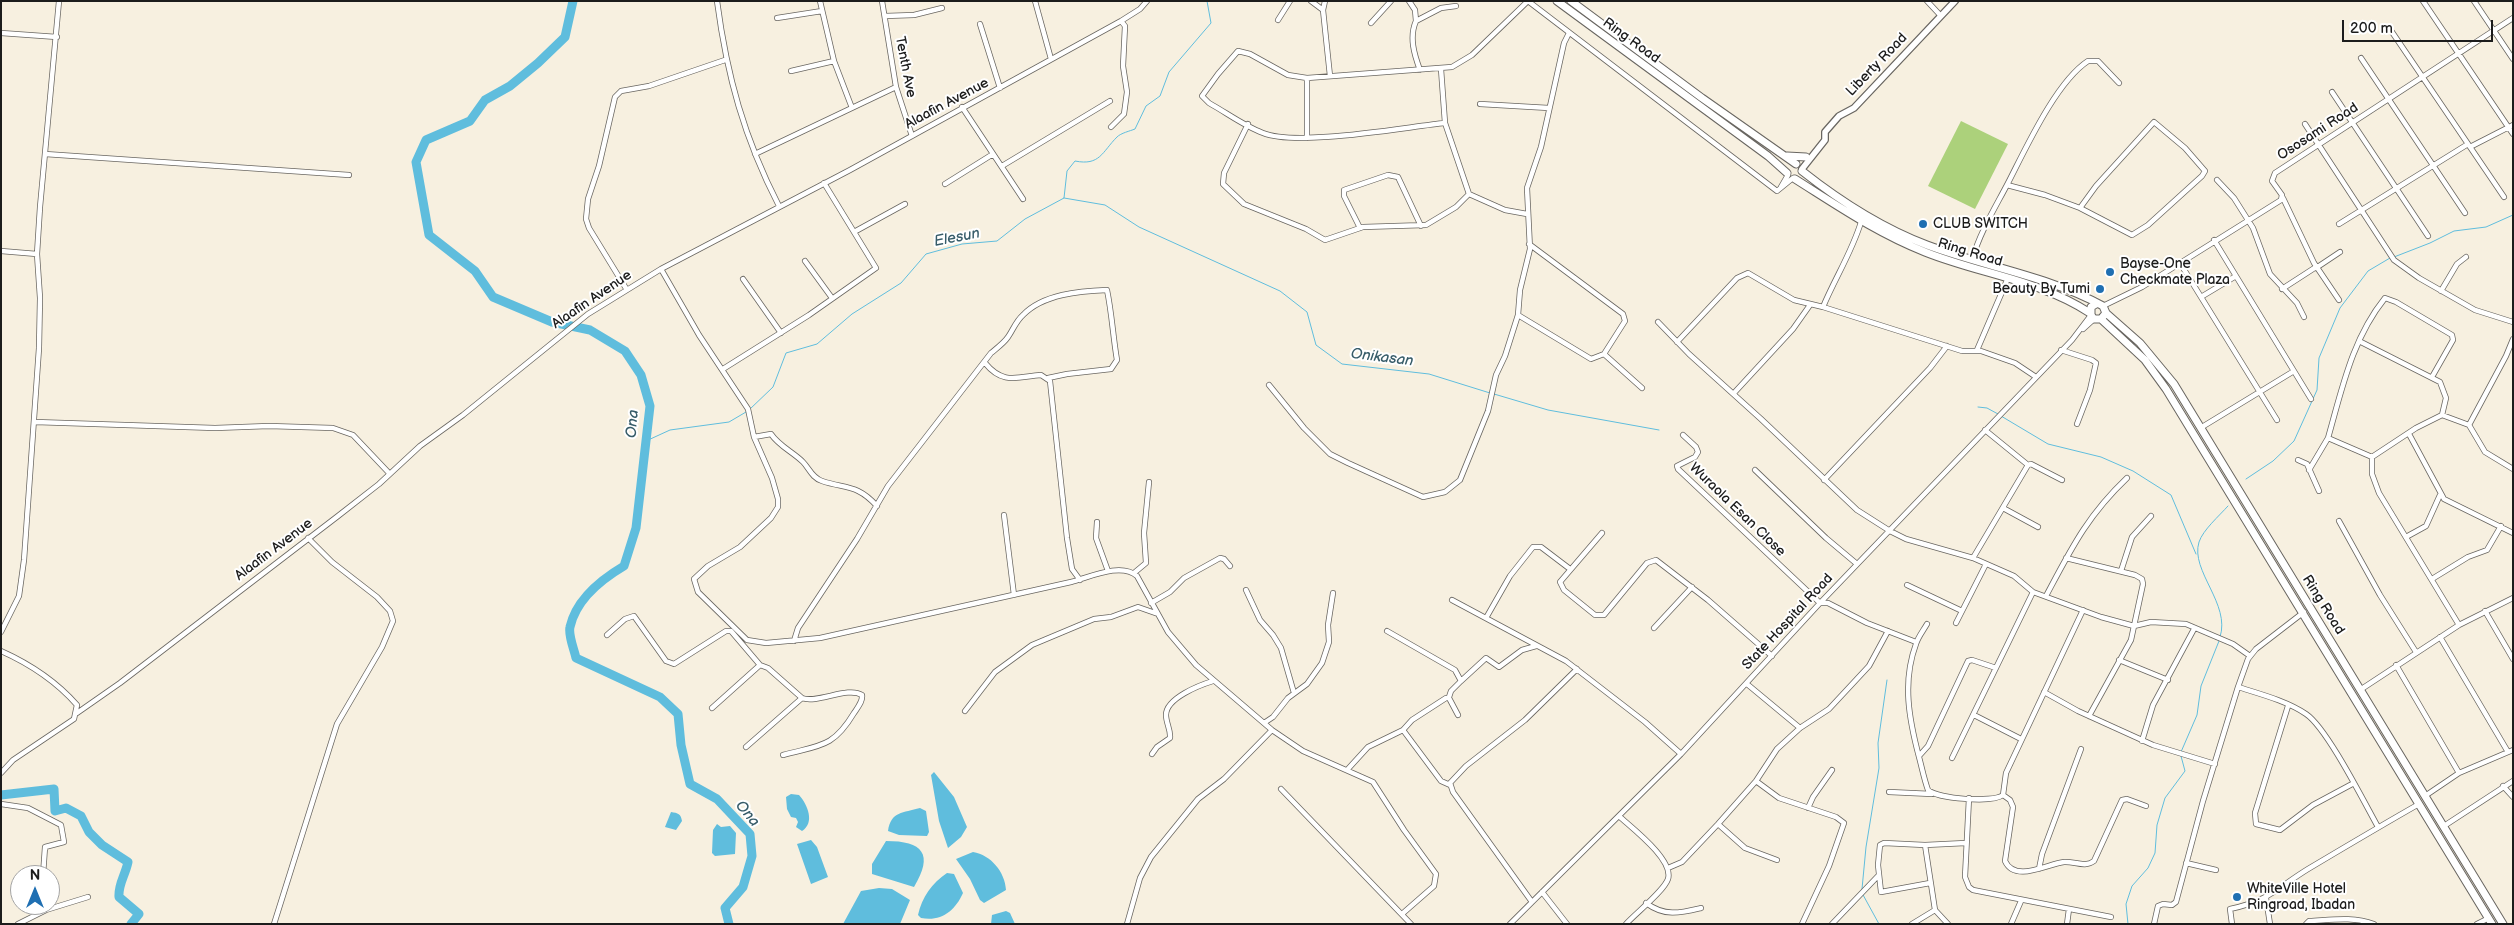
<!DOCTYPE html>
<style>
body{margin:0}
#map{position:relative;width:2514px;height:925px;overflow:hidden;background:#f7f0e0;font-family:"Balsamiq Sans",sans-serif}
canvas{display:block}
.frame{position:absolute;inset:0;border:2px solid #1c1c1c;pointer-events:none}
.north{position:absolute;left:10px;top:865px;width:50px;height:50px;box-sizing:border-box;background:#fff;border:1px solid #a4a4a4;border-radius:50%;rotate:0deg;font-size:14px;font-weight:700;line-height:20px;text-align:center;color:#1c1c1c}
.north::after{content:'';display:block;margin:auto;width:18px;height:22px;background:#1f6fb2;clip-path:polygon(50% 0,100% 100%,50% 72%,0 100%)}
.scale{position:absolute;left:2342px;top:20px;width:151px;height:22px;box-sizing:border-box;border:2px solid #1c1c1c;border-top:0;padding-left:6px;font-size:15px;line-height:18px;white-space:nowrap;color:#1c1c1c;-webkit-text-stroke:4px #fff;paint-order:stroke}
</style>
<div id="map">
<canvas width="2514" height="925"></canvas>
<div class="frame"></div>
<div class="north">N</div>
<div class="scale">200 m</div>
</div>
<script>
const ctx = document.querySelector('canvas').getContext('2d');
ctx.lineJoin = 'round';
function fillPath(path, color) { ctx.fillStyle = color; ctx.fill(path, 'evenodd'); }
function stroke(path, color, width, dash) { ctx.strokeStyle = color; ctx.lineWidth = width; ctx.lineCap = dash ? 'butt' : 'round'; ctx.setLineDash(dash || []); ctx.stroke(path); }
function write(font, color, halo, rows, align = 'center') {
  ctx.font = font + ' "Balsamiq Sans",sans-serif'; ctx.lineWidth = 4; ctx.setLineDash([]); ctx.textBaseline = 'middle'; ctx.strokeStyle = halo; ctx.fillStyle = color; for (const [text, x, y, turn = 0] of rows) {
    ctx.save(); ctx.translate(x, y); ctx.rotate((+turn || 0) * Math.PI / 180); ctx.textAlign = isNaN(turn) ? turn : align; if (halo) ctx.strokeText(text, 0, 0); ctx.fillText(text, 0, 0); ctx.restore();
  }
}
fillPath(new Path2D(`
 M1961,121L2008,144L1975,209L1928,186Z`), '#acd17b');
fillPath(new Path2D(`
 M934,772L954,797L967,827L961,837L948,848L939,821L931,775Z
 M791,794L799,795C808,805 815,823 802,831L796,827L798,822L796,818L791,817L787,809L786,797Z
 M920,808L926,811L929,832L927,836L899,835L888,831C891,811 903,813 920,808Z
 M671,812C678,813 681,814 682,821L676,830L665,827Z
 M717,824L721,827L730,826L736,833L735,854L715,856L712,853L713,830Z
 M811,840L817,847L828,877L811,884L797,844Z
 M886,841C923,841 934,854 914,887L872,874V864Z
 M973,852C991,855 1005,872 1006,890L984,903L980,900L970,879L956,859Z
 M947,873L954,874L963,893C955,911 941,922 921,918L918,915C922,897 932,883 947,873Z
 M879,888L892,889L910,900L900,924H843L861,891Z
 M1006,911L1010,913L1015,924H991L992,915Z`), '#5fbddd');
stroke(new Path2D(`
 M1064,198L1105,205L1139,227L1280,291L1307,312L1316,345L1342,364L1429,374L1490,393
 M2394,257L2430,243L2454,231L2486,227L2513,215
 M1494,394L1548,410L1659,430
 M1978,407L1987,408L1998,414
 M749,410L773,387L786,353L817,344L852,314L901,283L926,254L962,244L997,241L1025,219L1064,198L1067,171L1075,161C1100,166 1102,152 1117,137C1121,133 1130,131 1135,129L1146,106L1160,96L1169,72L1211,23L1207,1
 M2001,416L2048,444L2101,457L2133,471L2171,495L2196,554
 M646,441L670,430L729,422L746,412
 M2246,479L2273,461L2294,441L2317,390L2319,358L2340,308L2368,271L2390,258
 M2220,637C2231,604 2190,571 2199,542C2203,530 2219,516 2228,506
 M2181,752L2197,715L2201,686L2219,641
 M1862,889L1866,847L1879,768L1878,743L1887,680
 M1862,893L1879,924
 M2128,924L2126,904L2132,886L2148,868L2155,853L2157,825L2165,798L2185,771L2181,756`), '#5fbddd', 1);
stroke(new Path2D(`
 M573,1L565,37L538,63L510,86L485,100L470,121L426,140L416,162L429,235L475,271L493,297L552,322L590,330L625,351L641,375L650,406L636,528L624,566C602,579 576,600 570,627C568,635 574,649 576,658L660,697L678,714L681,745L690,784L717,799L750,834L752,856L743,887L725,908L729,924
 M1,795L54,789L55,811L66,808L81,816L89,832L102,845L128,862C125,876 118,884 119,897L139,914L131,924`), '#5fbddd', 9);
const minor = new Path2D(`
 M717,1C727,76 744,138 779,206
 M820,1L834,61L852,108
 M882,1L896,87L912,136
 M1035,1L1051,59
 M1311,1L1323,10
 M1325,1L1323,10L1330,76
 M1409,1L1415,10L1416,21
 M1528,1L1777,191L1793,178
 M1927,1L1941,16
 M2423,1L2513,134
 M2474,1L2513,59
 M885,16L914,15L942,8
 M777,18L822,11
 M1278,20L1290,1
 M1371,23L1391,1
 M980,24L1000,88
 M2392,32L2504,197
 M1,33L57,37
 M2361,58L2465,213
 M1441,69L1445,123L1469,194L1505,210L1527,214
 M1420,70C1414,54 1409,37 1416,21L1441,8L1456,6
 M791,71L834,61
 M1307,78V138
 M2332,92L2428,236
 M1480,104L1549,108
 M962,107L1023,199
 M1445,123C1405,127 1297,147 1263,133C1244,126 1227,113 1209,103L1202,96L1218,74L1238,51L1250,54L1288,75L1307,78L1452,67L1472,55L1528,1
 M1248,124L1224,173L1223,184L1244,204L1306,229L1325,240L1363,227L1426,225L1456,207L1469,194
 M2305,124L2394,260L2419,278L2475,310L2513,322
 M1111,127L1124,114L1127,92L1123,66L1125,26L1121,21
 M2470,147L2513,125
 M45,154L349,175
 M755,154L896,87
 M1002,166L1110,101
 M2217,180L2234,198L2253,228L2270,274L2297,303L2304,317
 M945,184L993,154
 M2007,185L2045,195L2080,208L2132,235L2148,225L2202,176L2205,171L2185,148L2154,122L2096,186L2080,208
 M1781,187L1788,175
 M2283,198L2314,263L2339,300
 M2339,224L2468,144
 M1360,228L1344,196V190L1388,175L1398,177L1421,226
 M854,232L905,204
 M2214,240L2311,399
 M1,251L37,254
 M1972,260C1980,232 1995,208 2008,183C2026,148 2056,82 2088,61H2098L2119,83
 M805,261L832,298
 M2180,263L2277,420
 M2316,268L2340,252
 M661,269L699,335L748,409L754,437L772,478L778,499V507L771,518L740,547L708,566L694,579L698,592L747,640L766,643L820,638L1071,582C1090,577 1121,562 1137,576L1168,632L1196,665L1272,730L1303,751L1373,782L1404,830L1436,874L1434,886L1402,914
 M743,279L781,333
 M2282,289L2316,267
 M627,290L589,228L586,219L588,199L599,166L615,97L621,91L649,86L725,60
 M2441,291L2457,264L2466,257
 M2201,297L2236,276
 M2103,306L2142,287L2281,200L2282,195L2272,181L2275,173L2513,18
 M1823,307C1835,278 1852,252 1861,222
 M1518,315L1591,359L1604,354L1625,321L1623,314L1529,244
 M1658,322L1689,354L1761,419L1857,510L1890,531L1906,539L1973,558L2014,576L2033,592L2101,617L2134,626L2151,622L2186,624L2233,644L2250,656
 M2083,329L2094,319
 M2359,341L2440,382L2446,398L2442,415L2416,428L2372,457V474L2379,493L2459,625
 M1677,342L1737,278L1748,273L1794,300L1823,307L1962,351H1981L2015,363L2036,377
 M1977,350L2008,278
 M2061,350L2092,360L2096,363L2090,390L2077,424
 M1604,354L1642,388
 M985,363C1003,385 1017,377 1041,375L1050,381L1067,538L1072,569L1080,580
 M723,369L809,315L876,268L824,183
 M1269,385L1304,428L1330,454L1348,463L1423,497L1445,492L1460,480L1488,411L1496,375L1505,356L1518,315L1520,290L1530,249L1527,188L1541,147L1564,43L1569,33
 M1734,393L1793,329L1810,305
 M2442,415L2469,425L2485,452L2513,469
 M35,422L215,428L269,426L333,428L353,435L389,473
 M2469,425L2506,356L2513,339
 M2202,427L2294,371
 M1985,430L2028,465L2031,464L2062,480
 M2409,434L2444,499L2513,533
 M1683,435L1696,447L1698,452L1695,457L1677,466L1678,469L1820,603H1828L1867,623L1916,642
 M754,437L771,434C779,446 793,452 803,462C809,468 812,478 822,481C846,489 857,484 877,506
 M2372,457L2328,438C2342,389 2352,339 2385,298L2396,302L2452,335L2453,340L2432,377
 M2298,460L2307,464L2319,491
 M1755,470L1826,538L1857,564
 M2309,470L2328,438
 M1824,480L1930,368L1947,346
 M2003,508L2038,527
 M1004,515L1014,595
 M2339,521L2380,595L2416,652
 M1097,522L1096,538L1108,571
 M1602,533L1560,582L1564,590L1595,615H1604L1647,563L1656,560L1708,600L1772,656
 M2406,537L2426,526L2440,495
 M1973,558L2028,465
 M2066,558L2135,575L2142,579L2143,584L2131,640L2089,716
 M2121,571L2132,537L2151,516
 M1134,573L1146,563L1144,533L1149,482
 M2432,579L2468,557L2487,550L2501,526
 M1907,585L1962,611
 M1246,590L1260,620L1273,635L1281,648L1294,693
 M2046,596C2071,549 2087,516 2127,478
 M1452,600L1566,661L1645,722L1681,754
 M1151,603L1170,592L1184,578L1220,558L1224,559L1230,566
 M2083,610L2006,773L2003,795L2010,800L2013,807L2005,861C2015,883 2047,864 2064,862C2074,861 2085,868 2094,861L2122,800L2127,799L2146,806
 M2485,611L2513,659
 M1486,618L1510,576L1533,547H1541L1570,569
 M1956,623L1986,564
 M1927,624C1923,631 1918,637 1916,644C1902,682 1909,719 1919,757C1922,768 1924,779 1928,790C1938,799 1993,803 2003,795
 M1654,628L1692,587
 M1387,631L1455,670L1461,681L1451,691L1449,697
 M1,632L19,596L24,560L39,348L40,298L37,254L40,207L59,1
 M607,635L625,619L634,616L666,661L674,664L726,631H731L760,665L768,668L802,698C817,704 848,686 862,695C863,701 858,707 854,713C833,748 820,745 783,755
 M2440,637L2508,752
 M794,641L798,628L857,539L888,486L991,353C997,348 1004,343 1008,337C1013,330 1016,321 1023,315C1043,294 1080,291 1107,290C1112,314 1113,337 1117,360L1111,369L1067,374L1048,378
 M1,651C30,664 56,681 77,705L74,719L13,760L1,773
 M2119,660L2168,680
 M2396,665L2459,773
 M1461,681L1486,658L1499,667L1522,650L1536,646
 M1747,684L1800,728
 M2238,687C2260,694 2287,701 2306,714C2327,728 2364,802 2378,827
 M2360,690L2459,625L2513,598
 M2044,692L2078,711L2153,745L2215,764
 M2288,706L2255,813L2256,824L2280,830L2313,805L2354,783
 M712,708L760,665
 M965,711L995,672L1032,645L1094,619L1111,617L1138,607L1158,614
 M77,713L120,683L338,516L379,484L420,446L463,415L588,314L661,269L850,170L1121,21L1140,9L1147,1
 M1974,715L2021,739
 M1264,723L1273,717L1288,698L1307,684L1322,663L1329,642L1328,625L1333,593
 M1403,730L1441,781L1450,785
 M2142,741L2153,705L2194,629
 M746,747L802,698
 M1152,754L1157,747L1170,738C1171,730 1166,723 1166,715C1166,698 1200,685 1213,681
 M1919,756L1928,746L1968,661L1972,660L1996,668
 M1952,758L2033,592
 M1347,770L1368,747L1403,730L1412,720L1446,698H1449L1458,715
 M1756,781L1779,798L1836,817L1844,823L1829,866L1802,924
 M2503,786L2513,797
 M1281,789L1411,924
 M1889,792L1932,794
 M2425,796L2459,773L2513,750
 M1969,798L1965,877L1969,887L1973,890L2111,917
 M1,804L28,808L61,825L64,842L45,847L43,875
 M1808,808L1813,797L1832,770
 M1620,817C1632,828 1674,860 1668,879C1664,891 1636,913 1626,924
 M1718,824L1745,848L1777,860
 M2444,826L2513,781
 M1925,845L1935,910L1948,924
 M2186,863L2216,870
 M1668,868L1682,862L1718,824L1756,781L1777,749L1800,728L1829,709L1869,666L1888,631
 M2039,869L2042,854L2081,749
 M1930,883L1881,892L1878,865L1880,845L1884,843L1925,845L1966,843
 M1542,892L1567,924
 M2266,898L2270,924
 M1532,902L1453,792L1450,783L1466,766L1525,720L1577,669
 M1646,903C1665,917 1680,913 1701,908
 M18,924L46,910L88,897
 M274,924L337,724L382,647L393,621L390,611L377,597L332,562L308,538
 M1127,924L1140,878L1151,857L1198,799L1224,779L1272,730
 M1510,924L1681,754L1820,603L2072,340L2091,315
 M1832,924L1878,876
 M1912,924L1935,910
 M2011,924L2021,901
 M2067,924L2069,909
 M2154,924L2158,906L2163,904L2172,905L2176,902L2203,801L2238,687L2248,659L2256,649L2304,612
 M2232,924L2230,909C2269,901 2277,888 2308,869C2345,847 2382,825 2419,804
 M2306,924L2309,921C2331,920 2352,916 2374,924
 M2477,924L2489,918`);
const tertiary = new Path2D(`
 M1802,169L1825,140V132L1839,116L1854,108L1955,1`);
const primary = new Path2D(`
 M1557,1L1768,156L1787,173
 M1571,1L1702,98L1796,164
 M1787,156L1806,157
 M1802,171C1840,201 1882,228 1927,245C1986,267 2048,276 2103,306L2106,313L2101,319H2094L2091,315V307L2096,304
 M1795,179C1838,206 1877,233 1925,252C1980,274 2040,280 2090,313
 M2106,313L2140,343L2174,384L2503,924
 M2101,319L2145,360L2166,389L2492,924`);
stroke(minor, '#696661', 6);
stroke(tertiary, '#696661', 8);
stroke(primary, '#696661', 9);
stroke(minor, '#fff', 4.5);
stroke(tertiary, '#fff', 5.5);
stroke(primary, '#fff', 7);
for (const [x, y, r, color] of [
 [1923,224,5,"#1f6fb2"],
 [2110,272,5,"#1f6fb2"],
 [2100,289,5,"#1f6fb2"],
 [2237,897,5,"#1f6fb2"]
]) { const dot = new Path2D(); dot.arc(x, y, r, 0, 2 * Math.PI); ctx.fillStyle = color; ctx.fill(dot); stroke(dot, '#fff', 2); }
write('14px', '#1c1c1c', '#fff', [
 ["Ring Road",1631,41,36],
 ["Liberty Road",1877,65,-46],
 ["Tenth Ave",905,67,79],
 ["Alaafin Avenue",947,104,-28],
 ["Ososami Road",2318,132,-33],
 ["Ring Road",1970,253,17],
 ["Alaafin Avenue",592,300,-34],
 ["Wuraola Esan Close",1737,510,44],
 ["Alaafin Avenue",274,550,-37],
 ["Ring Road",2323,605,58],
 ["State Hospital Road",1788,622,-47]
]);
write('14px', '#1c1c1c', '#fff', [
 ["CLUB SWITCH",1933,224],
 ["Bayse-One",2120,264],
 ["Checkmate Plaza",2120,280],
 ["Beauty By Tumi",2090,289,"right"],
 ["WhiteVille Hotel",2247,889],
 ["Ringroad, Ibadan",2247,905]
], 'left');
write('italic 15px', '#375c69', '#fff', [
 ["Elesun",957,238,-11],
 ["Onikasan",1382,358,7],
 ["Ona",633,424,-85],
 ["Ona",747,814,51]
]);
</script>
